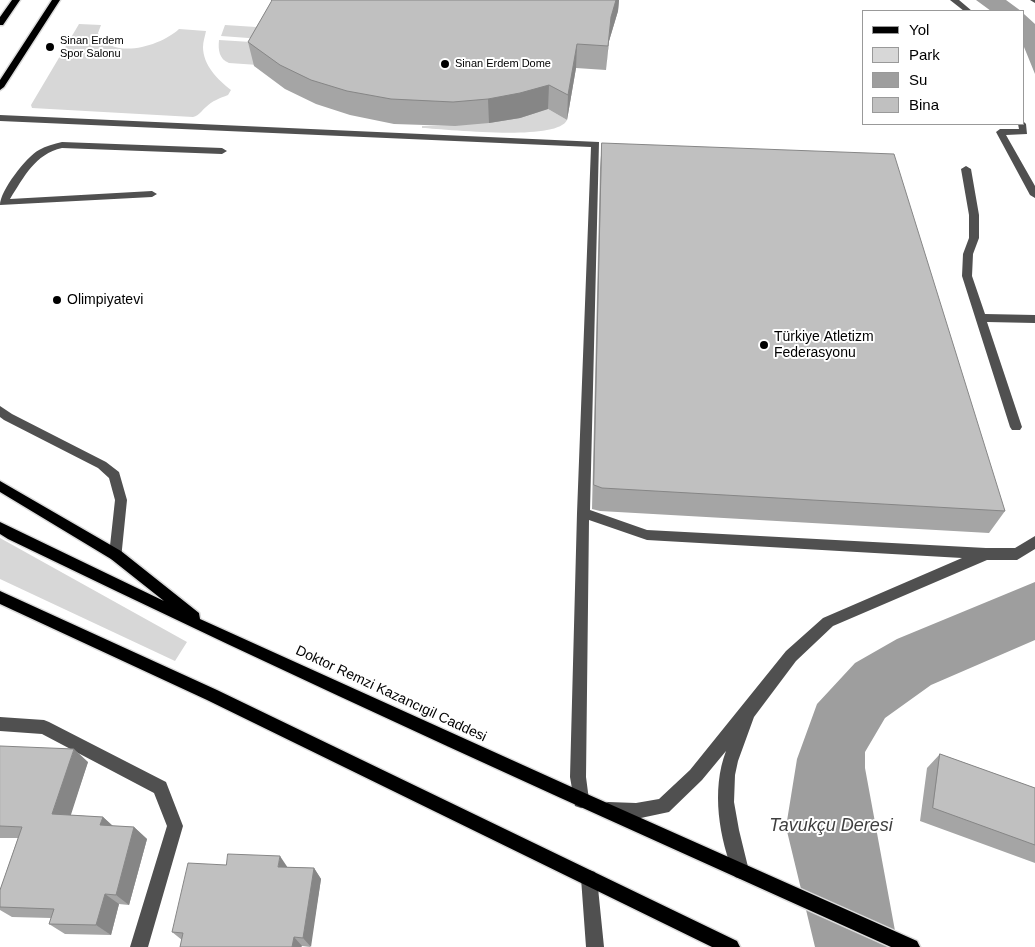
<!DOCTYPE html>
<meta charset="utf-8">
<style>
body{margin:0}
#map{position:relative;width:1035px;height:947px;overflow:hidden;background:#fff;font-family:Helvetica,sans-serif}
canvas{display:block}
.legend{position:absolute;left:862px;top:10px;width:162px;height:115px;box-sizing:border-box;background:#fff;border:1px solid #999;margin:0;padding:6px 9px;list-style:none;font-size:15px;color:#000}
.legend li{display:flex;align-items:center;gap:10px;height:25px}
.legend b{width:25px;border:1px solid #999}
</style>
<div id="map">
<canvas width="1035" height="947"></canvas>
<ul class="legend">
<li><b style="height:6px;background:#000"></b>Yol</li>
<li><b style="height:14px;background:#d7d7d7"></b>Park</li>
<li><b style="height:14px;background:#9e9e9e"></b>Su</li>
<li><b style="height:14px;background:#c0c0c0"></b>Bina</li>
</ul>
</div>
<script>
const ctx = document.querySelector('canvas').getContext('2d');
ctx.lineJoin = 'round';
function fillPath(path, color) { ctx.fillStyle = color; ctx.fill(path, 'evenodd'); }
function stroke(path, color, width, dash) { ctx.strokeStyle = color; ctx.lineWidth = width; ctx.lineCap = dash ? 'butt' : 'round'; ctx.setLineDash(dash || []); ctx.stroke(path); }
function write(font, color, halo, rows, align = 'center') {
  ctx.font = font + ' Helvetica,sans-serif'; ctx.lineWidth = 4; ctx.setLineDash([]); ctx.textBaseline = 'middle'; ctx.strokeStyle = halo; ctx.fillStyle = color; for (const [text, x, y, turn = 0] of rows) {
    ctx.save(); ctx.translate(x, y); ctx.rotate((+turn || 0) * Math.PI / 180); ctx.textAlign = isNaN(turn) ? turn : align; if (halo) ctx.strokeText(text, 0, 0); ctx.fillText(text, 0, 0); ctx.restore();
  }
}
fillPath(new Path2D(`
 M260,21L277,22L276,40L221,36L225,25L256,27Z
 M79,24L101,25L98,33C112,61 161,46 179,29L206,31C205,36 203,42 203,47C203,65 218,80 231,90L228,95C220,98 212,101 206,107C201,111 200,115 193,117L32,108L31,105Z
 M219,40L267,43L287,67L229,63C219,59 218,50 219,40Z
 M548,109L567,120C557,142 446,129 422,128V126C466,126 506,122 548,109Z
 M0,538L187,642L175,661L0,579Z`), '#d7d7d7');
fillPath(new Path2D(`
 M976,0H1006L1021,11H991Z
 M1024,14L1035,24V74L1024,47Z
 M1035,582V640L931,685L885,718L865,752V768L898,947H815L786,827L797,759L817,704L855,663L897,639Z`), '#9e9e9e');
const major = new Path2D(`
 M12,0H20L3,25H0V17Z
 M52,0H60L4,87L0,90V80Z
 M0,481L121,551L199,613L200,619L587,794L917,941L920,947H891C595,814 300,681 8,539L0,534V522L164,601L111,559L0,492Z
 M0,591L217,690L737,941L740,947H712L207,700L0,604Z`);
stroke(major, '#dbdbdb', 3);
fillPath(new Path2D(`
 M950,0H959L972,11H964Z
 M1030,0H1035V3Z
 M0,115L599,142L590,510L647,530L986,548H1015L1035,536V549L1017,560H987L833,626L796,661L754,717L738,761L735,775L734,802L739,830L749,871L747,877L741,879L735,877C719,839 711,790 726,751L702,780L669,812L636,819L608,818L602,816L600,810L602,804L608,802L636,803L659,799L690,770L786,651L823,618L962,558L647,540L589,520L586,777L589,800L587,806L581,808L575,806L570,777L577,513L591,147L0,121Z
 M1024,122L1026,124L1027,134L1006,135L1035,186V198L1030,195L996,132L1000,129H1019L1018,124H1024Z
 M62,142L222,148L227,151L222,154L62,148C35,154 24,177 10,199L152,191L157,194L152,197L0,205C0,191 26,157 39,150C46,146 54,144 62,142Z
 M966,166L971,169L979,215V238L973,254L972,276L985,314L1035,315V323L987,322L1022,427L1020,430H1012L1010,427L962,276L963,254L969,238V215L961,169Z
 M0,406L12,414L106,462L119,472L127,500L121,559L116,561L111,559L109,555L115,500L109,478L98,468L4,420L0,417Z
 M0,717L44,720L49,722L166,782L183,826L148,947H130L167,826L154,793L42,734L0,731Z
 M589,870L595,872L597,878L604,947H586L581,878L583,872Z`), '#505050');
fillPath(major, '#000');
fillPath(new Path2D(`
 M272,0H619L618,11L609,41L606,70L576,68L567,120L548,109L520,118L489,123L455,126L394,124L350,115L316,104L285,89L254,66L248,42L271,2Z
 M602,143L1005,511L989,533L600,511L592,509L600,168Z
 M0,746L88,762L70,815L103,817L113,826L134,827L147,839L129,905L119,904L111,935L65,934L49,924L51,918L12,917L0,910V890L18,838H0Z
 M940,754L1035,788V863L920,821L927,768Z
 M287,867L314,868L321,879L310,947L302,946L301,947H180L182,940L172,932Z`), '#a5a5a5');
fillPath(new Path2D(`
 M616,0H619L618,11L609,41L606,70L611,17Z
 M577,44L576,68L567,120L568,95Z
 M549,85L548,109L520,118L489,123L488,99Z
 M74,749L88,762L67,827L52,814Z
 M103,817L116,829L100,825Z
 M134,827L147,839L129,905L116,895Z
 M280,856L288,868L278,867Z
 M314,868L321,879L311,947L303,938Z
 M105,894L119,904L111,935L96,925Z
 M294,937L302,946L301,947H292Z`), '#868686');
const building = new Path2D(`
 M272,0H616L611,17L608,46L577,44L568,95L549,85L520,93L488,99L453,102L391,99L347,91L311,80L280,65L248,42L271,2Z
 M602,143L894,154L1005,511L602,488L594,485Z
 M0,746L74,749L52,814L103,817L100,825L134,827L116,895L105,894L96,925L49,924L54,909L0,907V890L22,827L0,826Z
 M940,754L1035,788V845L933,808Z
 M228,854L280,856L278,867L314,868L303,938L294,937L292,947H180L183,933L172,932L188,863L226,865Z`);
fillPath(building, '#c0c0c0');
stroke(building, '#868686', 1);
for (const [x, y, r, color] of [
 [50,47,5,"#000"],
 [445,64,5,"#000"],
 [57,300,5,"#000"],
 [764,345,5,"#000"]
]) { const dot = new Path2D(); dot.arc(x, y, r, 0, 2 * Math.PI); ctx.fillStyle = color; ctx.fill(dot); stroke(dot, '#fff', 2); }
write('11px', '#000', '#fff', [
 ["Sinan Erdem",60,41],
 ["Spor Salonu",60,54],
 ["Sinan Erdem Dome",455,64]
], 'left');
write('14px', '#000', '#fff', [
 ["Olimpiyatevi",67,300],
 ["Türkiye Atletizm",774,337],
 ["Federasyonu",774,353]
], 'left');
write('14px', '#000', '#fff', [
 ["Doktor Remzi Kazancıgil Caddesi",391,694,25]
]);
write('italic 18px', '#3f3f3f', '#fff', [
 ["Tavukçu Deresi",831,826]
]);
</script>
